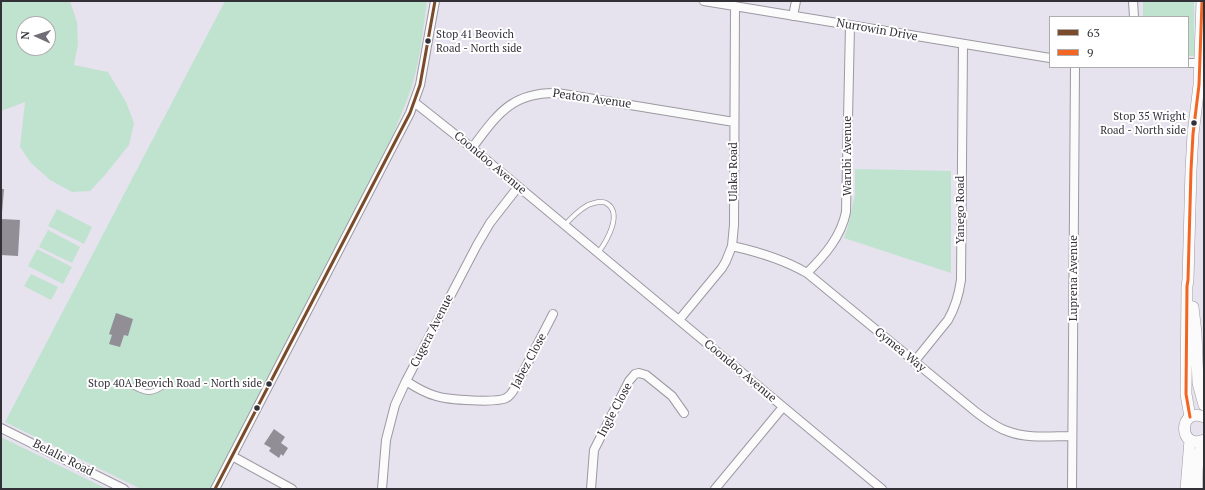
<!DOCTYPE html>
<style>
body{margin:0}
#map{position:relative;width:1205px;height:490px;overflow:hidden;background:#e6e2ee;font-family:"PT Serif",serif}
canvas{display:block}
.frame{position:absolute;inset:0;border:2px solid #333038;pointer-events:none}
.legend{position:absolute;left:1049px;top:16px;width:140px;height:52px;box-sizing:border-box;background:#fff;border:1px solid #adacaf;margin:0;padding:5px 7px;list-style:none;font-size:12px;color:#333038}
.legend li{display:flex;align-items:center;gap:8px;height:20px}
.legend b{width:20px;border:1px solid #adacaf}
.north{position:absolute;left:16px;top:16px;width:40px;height:40px;box-sizing:border-box;background:#fff;border:1px solid #adacaf;border-radius:50%;rotate:273deg;font-size:11px;font-weight:700;line-height:16px;text-align:center;color:#333038}
.north::after{content:'';display:block;margin:auto;width:14px;height:18px;background:#726e78;clip-path:polygon(50% 0,100% 100%,50% 72%,0 100%)}
</style>
<div id="map">
<canvas width="1205" height="490"></canvas>
<div class="frame"></div>
<ul class="legend">
<li><b style="height:5px;background:#7a4b2a"></b>63</li>
<li><b style="height:5px;background:#f26522"></b>9</li>
</ul>
<div class="north">N</div>
</div>
<script>
const ctx = document.querySelector('canvas').getContext('2d');
ctx.lineJoin = 'round';
function fillPath(path, color) { ctx.fillStyle = color; ctx.fill(path, 'evenodd'); }
function stroke(path, color, width, dash) { ctx.strokeStyle = color; ctx.lineWidth = width; ctx.lineCap = dash ? 'butt' : 'round'; ctx.setLineDash(dash || []); ctx.stroke(path); }
function write(font, color, halo, rows, align = 'center') {
  ctx.font = font + ' "PT Serif",serif'; ctx.lineWidth = 4; ctx.setLineDash([]); ctx.textBaseline = 'middle'; ctx.strokeStyle = halo; ctx.fillStyle = color; for (const [text, x, y, turn = 0] of rows) {
    ctx.save(); ctx.translate(x, y); ctx.rotate((+turn || 0) * Math.PI / 180); ctx.textAlign = isNaN(turn) ? turn : align; if (halo) ctx.strokeText(text, 0, 0); ctx.fillText(text, 0, 0); ctx.restore();
  }
}
fillPath(new Path2D(`
 M1,1H70L77,22L78,44L74,65L108,72L126,102L134,123L129,145L105,175L90,191L72,192L50,180L31,163L20,147L25,102L1,111ZM24,24H48V48H24Z
 M225,1H427C423,31 420,61 411,89C406,104 399,118 394,133L210,489H141L5,422Z
 M1143,1H1194V56H1188V17H1143Z
 M855,169L951,171V273L844,238L848,226L855,194Z
 M57,209L92,227L84,244L48,226Z
 M48,230L80,247L72,263L39,247Z
 M37,249L72,267L63,284L28,266Z
 M31,274L58,287L51,300L24,286Z
 M1,437L107,489H1Z`), '#c0e3d0');
fillPath(new Path2D(`
 M1,189H4L2,213H1Z
 M1,219L20,220L18,256L1,255Z
 M116,313L133,319L128,336L124,335L120,347L109,344L112,335L109,334Z
 M274,429L285,437L281,443L288,448L283,456L281,454L279,458L269,451L271,448L264,444Z`), '#918e96');
const service = new Path2D(`
 M564,226C571,218 579,210 588,205C594,203 600,200 606,203C624,213 606,242 598,253
 M127,383C140,390 148,397 162,387`);
const minor = new Path2D(`
 M704,1L1050,58
 M1133,1L1134,17
 M793,16L796,1
 M1188,63H1201
 M414,102L472,148L882,489
 M472,148C497,115 511,92 557,93L734,122
 M732,246C759,252 783,259 807,273L976,412C986,419 995,427 1007,431C1027,439 1051,436 1072,436
 M807,273C824,256 841,237 846,212L850,26
 M679,320L722,268L726,261L732,246L734,225L735,6
 M914,362L948,320C955,308 959,294 961,280L963,44
 M406,381C415,387 425,393 436,396C448,400 497,403 506,398C512,395 514,389 517,384L553,314
 M1,428L124,489
 M232,456L292,489
 M215,489L410,113L420,85L435,1
 M382,489L386,440L395,405L406,381L477,245L490,223L518,187
 M591,489L594,450L629,381L635,374L639,373L646,375L672,396L684,413
 M715,489L783,407
 M1072,489L1075,67`);
const secondary = new Path2D(`
 M1193,307L1196,333L1198,383L1204,405
 M1190,417L1186,394L1187,286L1188,280L1191,170L1193,134L1199,85L1202,1
 M1204,417C1178,406 1178,451 1204,440
 M1186,489L1190,440
 M1197,489C1197,472 1196,457 1204,441`);
stroke(service, '#9c99a1', 5.5);
stroke(minor, '#9c99a1', 10);
stroke(secondary, '#9c99a1', 12);
stroke(service, '#fbfbfc', 4);
stroke(minor, '#fbfbfc', 8);
stroke(secondary, '#fbfbfc', 11);
stroke(new Path2D(`
 M215,489L410,113L420,85L435,1`), '#7a4b2a', 3);
stroke(new Path2D(`
 M1190,417L1186,394L1187,286L1188,280L1191,170L1193,134L1199,85L1202,1`), '#f26522', 3);
for (const [x, y, r, color] of [
 [428,41,3.5,"#333038"],
 [1194,123,3.5,"#333038"],
 [269,384,3.5,"#333038"],
 [257,408,3.5,"#333038"]
]) { const dot = new Path2D(); dot.arc(x, y, r, 0, 2 * Math.PI); ctx.fillStyle = color; ctx.fill(dot); stroke(dot, '#fff', 1.5); }
write('11px', '#333038', '#fff', [
 ["Stop 41 Beovich",436,35,"left"],
 ["Road - North side",436,49,"left"],
 ["Stop 35 Wright",1186,117],
 ["Road - North side",1186,131],
 ["Stop 40A Beovich Road - North side",262,384]
], 'right');
write('12px', '#333038', '#fff', [
 ["Nurrowin Drive",877,30,10],
 ["Peaton Avenue",592,99,8],
 ["Warubi Avenue",848,156,-90],
 ["Coondoo Avenue",490,163,40],
 ["Ulaka Road",734,172,-90],
 ["Yanego Road",961,210,-90],
 ["Luprena Avenue",1074,278,-90],
 ["Cugera Avenue",432,331,-63],
 ["Gymea Way",900,350,39],
 ["Jabez Close",529,361,-62],
 ["Coondoo Avenue",740,371,40],
 ["Ingle Close",615,410,-62],
 ["Belalie Road",63,458,27]
]);
</script>
